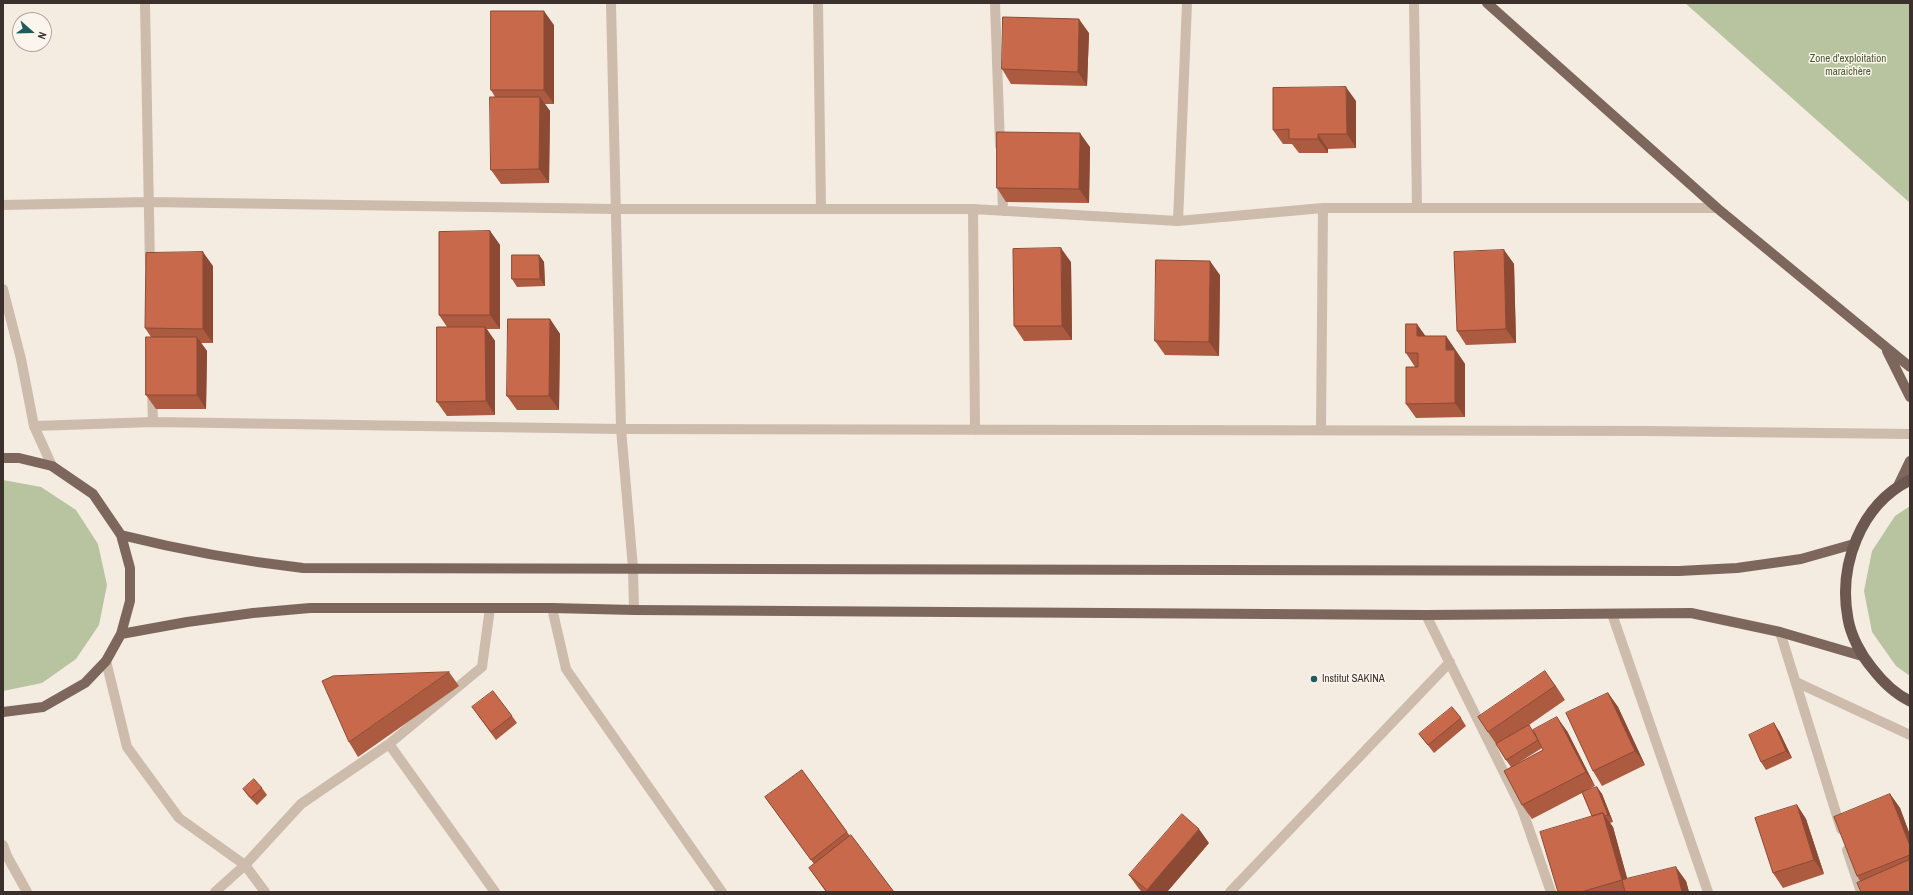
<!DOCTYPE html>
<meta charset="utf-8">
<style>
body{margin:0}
#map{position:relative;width:1913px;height:895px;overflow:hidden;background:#f4ebe1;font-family:"Archivo Narrow",sans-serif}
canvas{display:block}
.frame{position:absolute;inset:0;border:4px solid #3b302b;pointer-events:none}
.north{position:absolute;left:12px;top:12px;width:40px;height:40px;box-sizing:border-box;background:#fbf5ee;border:1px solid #aea6a0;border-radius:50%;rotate:110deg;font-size:11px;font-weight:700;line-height:16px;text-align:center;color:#3b302b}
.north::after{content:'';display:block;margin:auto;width:14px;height:18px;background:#1f5a5e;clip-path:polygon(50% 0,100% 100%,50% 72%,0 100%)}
</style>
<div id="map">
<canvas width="1913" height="895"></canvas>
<div class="frame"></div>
<div class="north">N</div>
</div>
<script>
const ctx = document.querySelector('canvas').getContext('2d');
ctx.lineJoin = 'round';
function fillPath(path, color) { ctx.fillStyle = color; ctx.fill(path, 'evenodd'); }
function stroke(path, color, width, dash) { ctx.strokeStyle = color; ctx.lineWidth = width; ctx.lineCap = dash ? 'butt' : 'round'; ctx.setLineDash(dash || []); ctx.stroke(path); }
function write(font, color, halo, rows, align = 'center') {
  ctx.font = font + ' "Archivo Narrow",sans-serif'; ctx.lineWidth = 3; ctx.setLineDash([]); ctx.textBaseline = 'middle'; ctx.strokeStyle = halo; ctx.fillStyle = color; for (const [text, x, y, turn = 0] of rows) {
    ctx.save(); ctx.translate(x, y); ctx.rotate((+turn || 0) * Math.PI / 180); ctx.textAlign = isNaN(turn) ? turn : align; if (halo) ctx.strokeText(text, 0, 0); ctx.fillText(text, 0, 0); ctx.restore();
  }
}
fillPath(new Path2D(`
 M1685,3H1910V203Z
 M3,480L41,487L76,510L98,544L107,585L99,625L76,659L42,683L3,691Z
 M1910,506V676L1896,666L1872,632L1864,591L1872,551L1895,516Z`), '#b8c4a0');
stroke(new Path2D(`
 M145,3L150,265
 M818,3L821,209
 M995,3L1000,146
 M1414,3L1417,208
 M1002,184L1003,211
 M3,205L148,202L616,209H973L1178,221L1323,208H1717
 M973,209L975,430
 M1178,221L1187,3
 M152,391L153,422
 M34,426L153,422L621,429L1646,431L1910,434
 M1321,430L1323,208
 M552,608L566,669L722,892
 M1612,614L1708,892
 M1426,615L1522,809L1551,892
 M1780,632L1841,829
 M106,661L127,747L179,818L245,865L265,892
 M1796,682L1910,735
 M389,744L495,892
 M3,845L7,856L27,892
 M1847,850L1861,892
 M215,892L245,865L301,804L389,744L482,667L490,608
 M1230,892L1450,662`), '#cdbbac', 10);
stroke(new Path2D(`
 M611,3L621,429L633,568L634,610
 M3,289L21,359L34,426L52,466`), '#cdbbac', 10);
stroke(new Path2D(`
 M1487,3L1717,208L1910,367
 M1887,351L1910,397
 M3,458H19L52,466L93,494L121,535L130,568V601L121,634L106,661L85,683L43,707L3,712
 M1898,486L1910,461
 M121,535C181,550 241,561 303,568L1679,571L1737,568L1801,559L1854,544
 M121,634L187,622L253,613L310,608H552L634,610L1426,615L1691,613L1780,632L1862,656`), '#7d675c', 10);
stroke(new Path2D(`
 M1910,480C1860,505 1838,566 1848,619C1851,636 1861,655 1872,668C1882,681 1895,694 1910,701`), '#6c584f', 11);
fillPath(new Path2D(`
 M554,25V104H545L550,111L549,183L501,184L491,170L495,97L491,90Z
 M1089,33L1087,86L1011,84L1002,69Z
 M1356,101V148L1328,149V153H1299L1292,144H1283L1273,130Z
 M1090,147L1089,203L1006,202L997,188Z
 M490,231L500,245V329H487L495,341V415L447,416L437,402L447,327L439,315Z
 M1504,250L1514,264L1516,343L1466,345L1457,331Z
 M539,255L544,262L545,286L517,287L512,279Z
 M1071,262L1072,340L1024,341L1014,326Z
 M213,266V343H201L207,351L206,409H156L146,395L151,337L145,328Z
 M1220,275L1219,356L1165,355L1155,341Z
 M550,319L560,334L559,410H517L507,396Z
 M1425,336H1446L1465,364V417L1416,418L1406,404L1415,367L1406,353Z
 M449,672L459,686L358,757L349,742Z
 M1555,685L1565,700L1529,725L1533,732L1567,731L1595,786L1583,792L1597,787L1602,794L1613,822L1610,823L1613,827L1627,879L1686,881L1689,892H1558L1592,816L1582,793L1532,819L1522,805L1511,767L1506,760L1496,744L1488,732ZM1542,748L1543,750L1512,767Z
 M1608,693L1618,707L1645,765L1602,786L1593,771Z
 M477,714L512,716L517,723L496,740Z
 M1461,718L1466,726L1434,753L1419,734Z
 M1779,731L1792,758L1766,770L1761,762Z
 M802,770L850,836L894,892H826L809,868L814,864L765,797Z
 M262,788L267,795L257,805L248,796L243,789Z
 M1890,794L1900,808L1910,835V892L1860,881L1857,876Z
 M1797,805L1806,819L1824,874L1783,888L1773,873Z
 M1209,843L1167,892H1142L1139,889L1129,875Z`), '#ac5a40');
fillPath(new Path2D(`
 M544,11L554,25V104L544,90Z
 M1079,19L1089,33L1087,86L1078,72Z
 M1346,87L1356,101V148L1347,134Z
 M540,97L550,111L549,183L539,169Z
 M1080,133L1090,147L1089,203L1079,189Z
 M1318,134L1328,149V153L1318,139Z
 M490,231L500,245V329L490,315Z
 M1061,248L1071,262L1072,340L1062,326Z
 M1504,250L1514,264L1516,343L1506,329Z
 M203,252L213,266V343L203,329Z
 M539,255L544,262L545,286L540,279Z
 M1210,261L1220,275L1219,356L1209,342Z
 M550,319L560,334L559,410L549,396Z
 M1417,324L1427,338L1417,336Z
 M485,327L495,341V415L486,401Z
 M1446,336L1465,364V417L1455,403L1446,350Z
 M197,337L207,351L206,409L197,395Z
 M1545,671L1555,685L1565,700L1555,686Z
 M1608,693L1618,707L1645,765L1635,751Z
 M1557,717L1567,731L1595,786L1586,772Z
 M1774,723L1779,731L1792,758L1786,751Z
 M1597,787L1602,794L1613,822L1608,815Z
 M1890,794L1900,808L1910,835V846Z
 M1797,805L1806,819L1824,874L1814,860Z
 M1603,813L1613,827L1631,892L1622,880Z
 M1199,829L1209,843L1167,892H1148L1147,890Z
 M1676,867L1686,881L1689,892H1682Z`), '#8c4a34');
const building = new Path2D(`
 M491,11H544V90H491Z
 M1003,17L1079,19L1078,72L1002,69Z
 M1346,87L1347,134H1318V139H1289V129L1273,130V88Z
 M490,97H540L539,169L491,170Z
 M997,132L1080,133L1079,189L997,188Z
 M490,231V315H439V232Z
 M1061,248L1062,326H1014L1013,249Z
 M1504,250L1506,329L1457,331L1454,252Z
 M203,252V329L145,328L146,253Z
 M512,255H539L540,279H512Z
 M1156,260L1210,261L1209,342L1155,341Z
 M508,319H550L549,396H507Z
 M1406,324H1417V336H1446V350H1455V403L1406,404V367H1418V353H1406Z
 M437,327H485L486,401L437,402Z
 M146,337H197V395H146Z
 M1545,671L1555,686L1488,732L1478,717Z
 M449,672L349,742L322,681L333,676Z
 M493,691L512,716L491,732L472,707Z
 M1608,693L1635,751L1593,771L1566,713Z
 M1452,707L1461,718L1428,745L1419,734Z
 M1557,717L1586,772L1522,805L1504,771L1543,750L1533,730Z
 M1774,723L1786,751L1761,762L1749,735Z
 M1529,725L1538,740L1506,760L1496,744Z
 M802,770L847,832L811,860L765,797Z
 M254,779L262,788L251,798L243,789Z
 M1597,787L1608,815L1605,816L1603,813L1592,816L1582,792Z
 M1890,794L1910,846V855L1857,876L1834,817Z
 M1797,805L1814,860L1773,873L1755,818Z
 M1603,813L1622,880L1581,892H1558L1540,832Z
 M1182,814L1199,829L1147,890L1129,875Z
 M851,835L894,892H827L809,868Z
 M1909,860L1910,862V892H1861L1857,883Z
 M1676,867L1682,892H1625L1622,880Z`);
fillPath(building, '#c8694b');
stroke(building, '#8c4a34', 1);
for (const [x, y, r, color] of [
 [1314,679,4,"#1f5a5e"]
]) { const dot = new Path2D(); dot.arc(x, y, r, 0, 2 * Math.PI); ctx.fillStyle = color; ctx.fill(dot); stroke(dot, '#fbf5ee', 1.5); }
write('11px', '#4a5a2e', '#fbf5ee', [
 ["Zone d'exploitation",1848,59],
 ["maraichère",1848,72]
]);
write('11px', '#3b302b', '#fbf5ee', [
 ["Institut SAKINA",1322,679]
], 'left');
</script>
